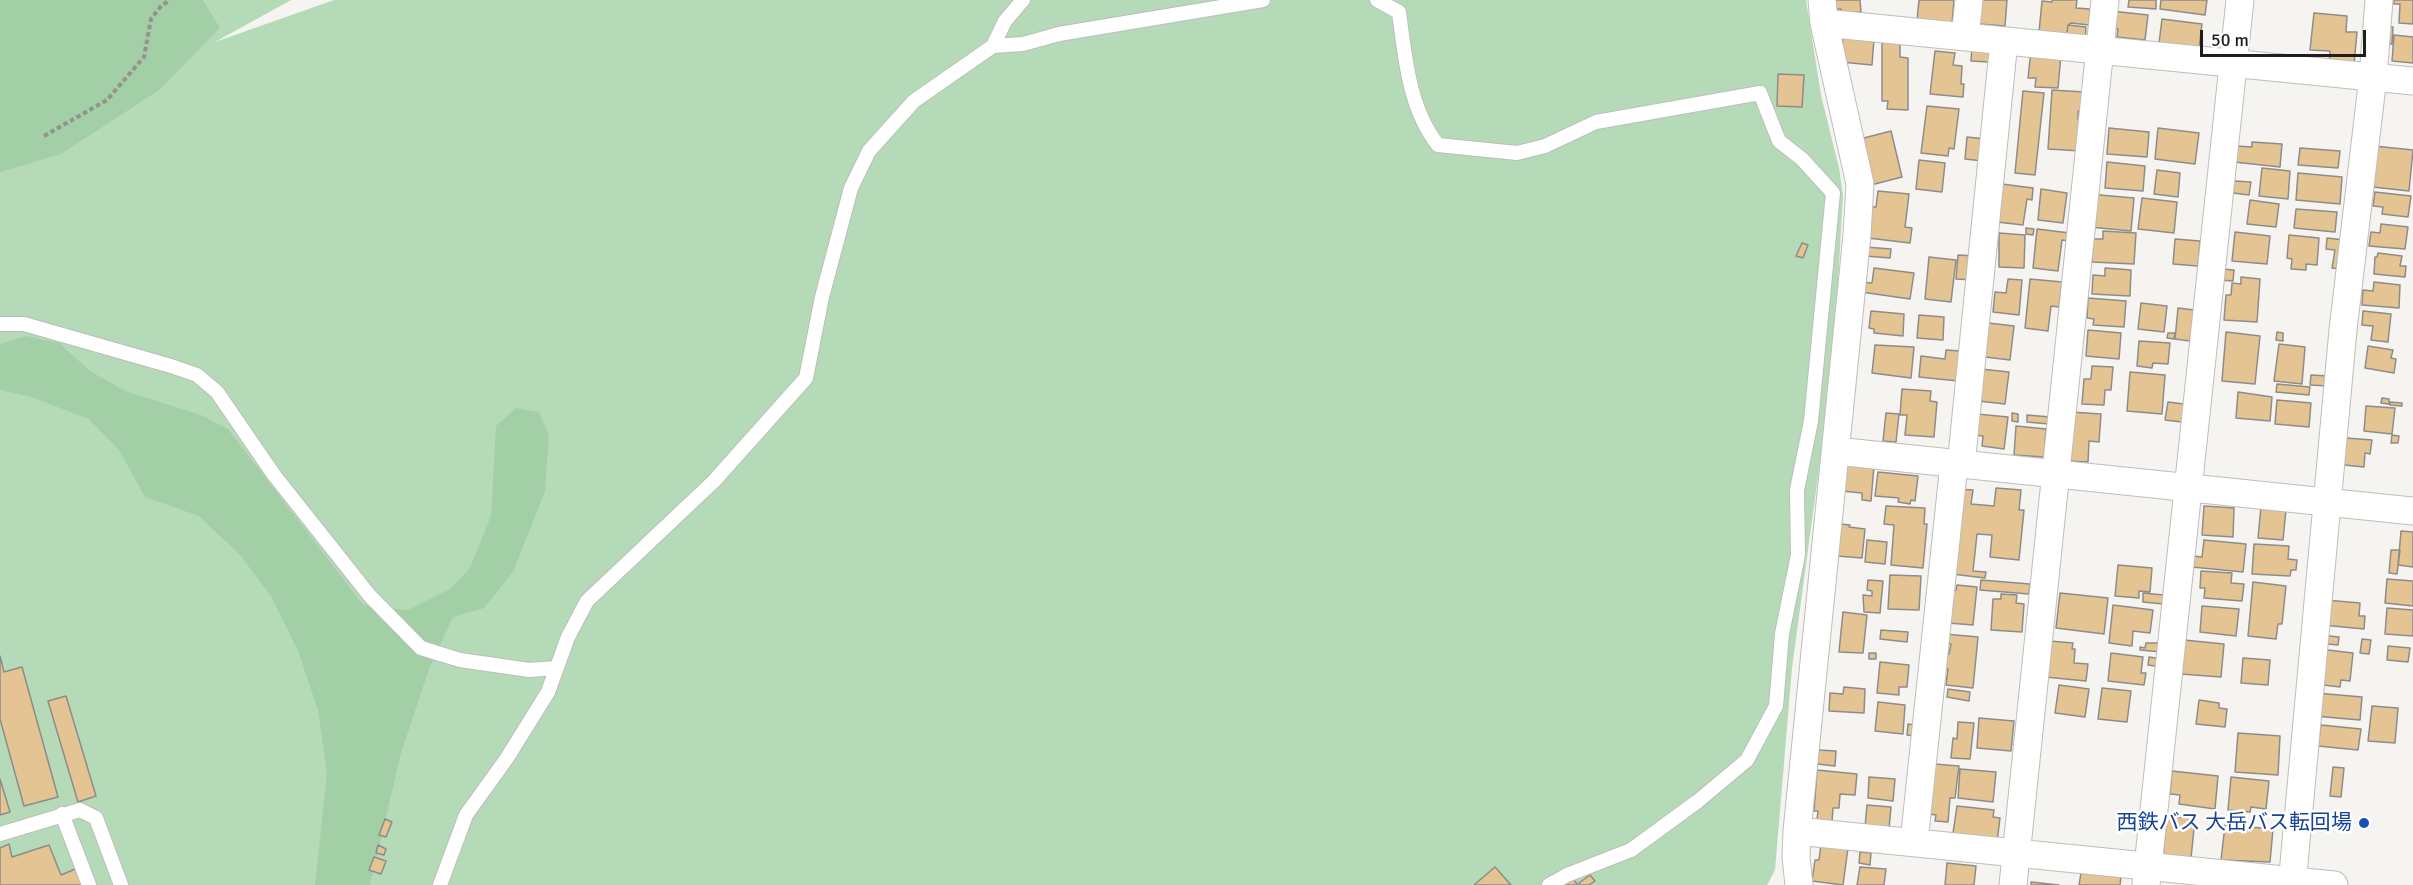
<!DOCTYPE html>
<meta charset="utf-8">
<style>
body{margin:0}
#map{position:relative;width:2413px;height:885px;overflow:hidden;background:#f5f4f0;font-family:Signika,sans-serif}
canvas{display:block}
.scale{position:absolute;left:2200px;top:30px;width:166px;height:27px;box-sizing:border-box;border:3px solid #1e1d1c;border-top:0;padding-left:8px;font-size:18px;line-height:21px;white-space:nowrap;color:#1e1d1c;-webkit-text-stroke:4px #fff;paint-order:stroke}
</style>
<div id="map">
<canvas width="2413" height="885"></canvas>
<div class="scale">50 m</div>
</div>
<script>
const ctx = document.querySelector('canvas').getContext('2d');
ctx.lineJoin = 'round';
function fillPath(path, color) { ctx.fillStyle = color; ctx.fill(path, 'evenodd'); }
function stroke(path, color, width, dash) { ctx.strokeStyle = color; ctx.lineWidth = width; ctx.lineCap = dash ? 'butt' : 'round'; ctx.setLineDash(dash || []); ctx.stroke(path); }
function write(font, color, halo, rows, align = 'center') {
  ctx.font = font + ' Signika,"Noto Sans JP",sans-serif'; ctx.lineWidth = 5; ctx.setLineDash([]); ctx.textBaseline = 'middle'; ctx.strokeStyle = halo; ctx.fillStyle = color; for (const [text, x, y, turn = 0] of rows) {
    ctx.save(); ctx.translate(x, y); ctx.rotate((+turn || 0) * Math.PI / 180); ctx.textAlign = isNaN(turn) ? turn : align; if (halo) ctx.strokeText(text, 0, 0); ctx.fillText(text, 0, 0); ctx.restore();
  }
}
fillPath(new Path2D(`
 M0,0H291L215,42L334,0H1806L1821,95L1839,168L1843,195L1838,283L1820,461L1792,668L1775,870L1767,885H0Z`), '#b5dab8');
fillPath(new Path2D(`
 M0,0H203L220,28L159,90L61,154L0,172Z
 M26,336L59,343L90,371L125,391L201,415L228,429L363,605L408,610L450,589L470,568L491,516L496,426L516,408L539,412L549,435L545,491L513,572L484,608L453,617L429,669L401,753L370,885H315L327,774L318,710L298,651L271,596L240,555L199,516L145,497L119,450L89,419L31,397L0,390V344Z`), '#a2cfa6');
const building = new Path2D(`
 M1834,0H1860L1861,12L1842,14L1841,9H1834Z
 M1919,0H1954L1952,24L1917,20Z
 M1980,0H2007L2005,26L1978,24Z
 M2052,0H2077L2076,8L2090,9L2089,25L2071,23L2068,25L2067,34L2039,32L2042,1L2052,2Z
 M2129,0H2156V9L2128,7Z
 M2161,0H2207L2205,15L2160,9Z
 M2394,0H2413V24L2399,23L2400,4H2394Z
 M2111,11L2148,15L2145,40L2117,37L2118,29L2109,28Z
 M2314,13L2347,16L2346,32H2357L2354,65L2329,63L2330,51L2310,50Z
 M2162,19L2202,24L2199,48L2159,43Z
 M2068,25L2086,27L2085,42L2066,40Z
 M2380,26L2393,27L2392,44L2379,43Z
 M2394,35L2413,37V63L2392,61Z
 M1843,36L1874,39L1872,65L1841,62Z
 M1882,39H1900V57L1908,58V110L1887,109L1888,101H1882Z
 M1972,46L1990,47L1989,62L1971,61Z
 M1935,51L1955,53L1953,65L1962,66L1961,84H1964L1963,97L1930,94Z
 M2031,51L2061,54L2058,88L2035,87L2036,78H2028Z
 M1778,74L1804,75L1802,107L1777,106Z
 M2052,90L2084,92L2083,112L2078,111V119H2083L2081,151L2048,149Z
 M2023,91L2044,93L2035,175L2015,173Z
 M1927,106L1959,109L1954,149L1949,148L1948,156L1921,153Z
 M2109,128L2149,132L2147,157L2107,154Z
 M2158,128L2199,133L2195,164L2155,159Z
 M1891,131L1902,177L1871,185L1860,139Z
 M1967,137L1985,139L1983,161L1965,159Z
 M2252,142L2282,144L2280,167L2234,162L2236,146L2252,147Z
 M2374,146L2413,150L2409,191L2364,186Z
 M2300,148L2340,151L2338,168L2298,165Z
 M1919,160L1945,163L1942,192L1916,189Z
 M2107,162L2145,166L2143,191L2105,188Z
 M2262,168L2290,171L2288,199L2259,196Z
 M2157,170L2180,173L2178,197L2154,194Z
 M2298,173L2342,177L2340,204L2296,200Z
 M2234,181L2251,182L2249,195L2233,193Z
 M2002,184L2033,188L2032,200L2027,199L2023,225L1997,222Z
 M2041,189L2067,193L2063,223L2038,220Z
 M1878,191L1909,194L1905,227L1912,228L1910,243L1868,238L1871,207H1876Z
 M2375,192L2411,196L2408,217L2382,214L2383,207L2373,206Z
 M2089,194L2134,198L2131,231L2090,227Z
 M2142,198L2177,202L2174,233L2138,229Z
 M2250,200L2279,204L2276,227L2247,224Z
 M2296,209L2337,212L2335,232L2294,228Z
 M2381,224L2408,227L2405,249L2369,246L2371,232L2380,233Z
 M2026,228L2034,229L2033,235L2026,234Z
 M2037,229L2070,233L2069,241L2062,240L2058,271L2033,268Z
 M2103,231L2136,233L2134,264L2092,262L2093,239H2103Z
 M2235,232L2270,236L2267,264L2232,261Z
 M1999,233L2025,235L2024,268L1999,267Z
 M2289,235L2319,238L2317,265L2306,264V270L2291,269L2292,259L2287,258Z
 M2327,238L2346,240L2343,269L2332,268L2335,250L2326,249Z
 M2175,239L2200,241L2198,266L2173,264Z
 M1802,243L1808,245L1803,258L1796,256Z
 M1865,247L1891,249L1890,258L1865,256Z
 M2378,253L2402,256L2400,266H2406L2405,277L2374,274L2375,257H2377Z
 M1958,255L1975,256L1973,280L1956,279Z
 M1929,257L1956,260L1951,302L1925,299Z
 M1874,268L1914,273L1910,299L1861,292L1862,282L1872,283Z
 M2105,268L2131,270L2130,296L2092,294L2093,275L2105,276Z
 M2221,269L2234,270L2233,281L2220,280Z
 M2241,277L2260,279L2257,322L2224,320L2226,295H2231L2232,283L2241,284Z
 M2008,279L2022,280L2019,315L1993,312L1995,292L2006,293Z
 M2030,279L2062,282L2059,307L2051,306L2048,331L2025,328Z
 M2374,282L2400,285L2399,308L2362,305L2363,290L2373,291Z
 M2088,298L2126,301L2124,327L2093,325L2094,319L2087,318Z
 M2141,303L2167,306L2164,332L2138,329Z
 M2178,308L2194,310L2190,341L2175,339Z
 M1871,311L1904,314L1903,336L1874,333V329L1869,328Z
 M2363,311L2391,314L2388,342L2371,340L2373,326L2362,325Z
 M1919,315L1944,317L1943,340L1917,338Z
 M1988,323L2014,326L2010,360L1985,357Z
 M2088,330L2121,333L2119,359L2086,356Z
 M2226,332L2260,336L2255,384L2222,381Z
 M2277,332L2283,333V341L2276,340Z
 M2168,333H2175L2174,339L2167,338Z
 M2139,341L2170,343L2168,364L2153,363L2152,368L2137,366Z
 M2279,344L2305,347L2302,384L2274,381Z
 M1875,345L1914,347L1911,378L1872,373Z
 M2368,346L2393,350L2391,358L2396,359L2394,373L2365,368Z
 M1946,350L1961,351L1958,381L1919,377L1921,356L1945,359Z
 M2092,366L2113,367L2111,390H2105L2104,405L2082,404L2084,379H2091Z
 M1981,369L2009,372L2005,404L1978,401Z
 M2130,372L2165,375L2162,414L2127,411Z
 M2311,375L2329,376V386L2310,385Z
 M2277,384L2310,387L2309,395L2276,392Z
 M1902,389L1931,391L1930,401L1937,402L1934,437L1905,435L1907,415H1900Z
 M2238,392L2272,397L2270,421L2236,418Z
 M2382,398L2389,399V404L2381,403Z
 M2277,400L2311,403L2309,427L2275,424Z
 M2168,402L2184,404L2182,422L2165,420Z
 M2390,402L2402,403V406L2390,405Z
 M2366,406L2395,408L2392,434L2364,431Z
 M2071,412L2101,414L2099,442L2089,441L2088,462L2068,461Z
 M1886,413L1899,414L1896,442L1883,441Z
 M2012,413L2018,414V422L2012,421Z
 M1977,414L2008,417L2004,449L1982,446L1983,436L1975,435Z
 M2027,415L2050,417L2049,424L2027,422Z
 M2016,426L2046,429L2044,457L2014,455Z
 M2392,435L2399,436L2398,443H2391Z
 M2346,438L2372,440L2370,454L2365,453L2364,467L2344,465Z
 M1848,465L1874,466L1871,501L1862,500V493L1842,491L1843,470Z
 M1878,472L1918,476L1915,501L1911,500L1910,504L1898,502L1899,498L1875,496Z
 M1996,488L2021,490L2019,510H2024L2019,560L1990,557L1992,535L1977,534L1973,571L1986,572L1985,578L1952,574L1959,489L1973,490L1971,504L1994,506Z
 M1886,506L1925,508L1924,524H1927L1923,568L1891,565L1894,525L1884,524Z
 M2204,506L2234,508L2233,537L2202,535Z
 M2261,507L2286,509L2283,540L2258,538Z
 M1840,524L1850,525L1849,527L1865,529L1862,558L1837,556Z
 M2401,531L2413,532V567L2398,565Z
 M1867,540L1887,542L1885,564L1865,562Z
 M2204,540L2246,544L2243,572L2192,567L2193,556L2202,557Z
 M2254,544L2289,546L2288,559L2297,560L2296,570H2291L2290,576L2252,574Z
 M2391,550H2400L2397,574L2389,573Z
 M2118,565L2152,568L2150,592L2139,591V598L2115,596Z
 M2201,571L2232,573L2231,583L2244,584L2242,601L2204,598L2205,588H2200Z
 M1890,575L1921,576L1919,610L1888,609Z
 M2387,579L2413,581V606L2385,603Z
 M1868,580L1883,581L1880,613L1864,612L1863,595L1872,596V591L1867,590Z
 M1981,580L2030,584L2029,594L1980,590Z
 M2253,582L2286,586L2282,624H2278L2276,639L2248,636Z
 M1957,585L1977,587L1973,625L1948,623L1951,590H1956Z
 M2060,593L2108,598L2104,634L2056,628Z
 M2143,593L2164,595L2163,604L2143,602Z
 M2001,594L2017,595L2016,603L2024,604L2022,632L1991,630L1993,599H2001Z
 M2325,600L2360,603L2359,616H2365L2364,629L2323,625Z
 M2113,605L2153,610L2150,633L2133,631L2132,646L2109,643Z
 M2202,606L2239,609L2236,636L2200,632Z
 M2387,608L2413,610V636L2385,634Z
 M1843,612L1867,615L1863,653L1839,652Z
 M1881,630L1908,632L1907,642L1880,639Z
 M1945,634L1978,637L1973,688L1946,685L1948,669L1941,668L1943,653L1949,654L1951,644L1944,643Z
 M2320,635L2339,637L2338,645L2319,643Z
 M2362,639L2371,640L2369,654L2360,653Z
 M2184,640L2224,644L2221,677L2181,674Z
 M2050,641L2073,643L2072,649H2075L2074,663L2088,664L2086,681L2045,677Z
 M2146,643H2162V652L2140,650V647L2145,648Z
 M2388,646L2410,648L2408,662L2387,660Z
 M2319,649L2353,653L2350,681L2341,680L2340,687L2315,684Z
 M1869,653H1876V659H1869Z
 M2111,653L2143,657L2141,673H2146L2144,685L2108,681Z
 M0,656L4,672L22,667L58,797L24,806L0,719Z
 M2149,657L2162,659L2161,667L2148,665Z
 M2243,658L2270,660L2268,685L2241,683Z
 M1880,662L1909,665L1907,687H1899V695L1877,693Z
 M2059,685L2089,689L2085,717L2055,713Z
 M1844,687L1865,689L1864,713L1829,711L1830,693L1843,694Z
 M2102,688L2131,691L2127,722L2098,719Z
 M1948,689L1970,692L1969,701L1947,697Z
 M2316,693L2362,697L2360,720L2314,716Z
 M66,696L96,796L78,802L48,701Z
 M2199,700L2219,703V708L2227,709L2225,727L2196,724Z
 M1878,702L1905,705L1903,734L1875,731Z
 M2372,706L2398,708L2395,743L2368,741Z
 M1979,718L2014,721L2011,751L1977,748Z
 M1958,722L1974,723L1970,759L1951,758L1953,738L1957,739Z
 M1908,724L1915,725V736L1907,735Z
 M2321,725L2361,729L2358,750L2318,746Z
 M2238,733L2280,736L2278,775L2235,772Z
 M1818,750L1836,751L1835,766L1817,764Z
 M1934,764L1959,766L1955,798H1950L1948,822L1935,821L1936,815L1929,814Z
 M2333,767L2344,768L2341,797L2330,796Z
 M1960,769L1996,772L1993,802L1958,798Z
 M1817,770L1857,774L1855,795L1840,794L1839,808H1833L1832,821L1817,820L1818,811H1814Z
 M2172,771L2218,776L2215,809L2179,804L2180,795L2170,794Z
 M1869,777L1895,779L1893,801L1868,798Z
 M2231,777L2269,781L2266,809L2251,807L2250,812L2228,810Z
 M0,779L10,812L0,815Z
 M1867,805L1891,807L1889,829L1865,827Z
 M1957,806L1994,810L1993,817L2000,818L1997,842L1953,833Z
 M2167,816L2195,819L2191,858L2163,855Z
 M385,819L392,822L386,837L379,835Z
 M2225,825L2273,829L2270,862L2221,860Z
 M9,844L12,857L49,845L61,875L87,864L96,885H0V848Z
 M1821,844L1848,848L1843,885L1812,881L1815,860H1819Z
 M378,845L386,849L384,855L376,853Z
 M1860,852L1871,853L1870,865L1859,863Z
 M374,857L386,861L381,874L369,870Z
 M1947,863L1976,866L1974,885H1945Z
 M1495,867L1511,885H1474Z
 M1860,867L1886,869L1884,885H1857Z
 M2081,873L2121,877L2120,885H2079Z
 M1590,875L1595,881L1589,885H1580L1579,883Z
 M1572,878L1578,885H1563Z
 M2031,882L2059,885H2031Z`);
fillPath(building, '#e4c493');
stroke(building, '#8e8c89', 1.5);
const service = new Path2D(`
 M1377,0L1399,12C1405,57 1409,109 1438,145L1517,153L1545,146L1596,122L1760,93L1779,141L1802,159L1833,193L1811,421L1797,490L1798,555L1782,634L1776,706L1747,760L1698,801L1631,850L1567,875L1549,885
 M993,46L1005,21L1023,0
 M0,324H24L171,366L197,375L217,392L274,475L370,596L421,648L460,660L529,670L556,668
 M62,814L89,885
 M0,834L80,810L96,818L121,885
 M440,885L466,815L507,758L548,692L568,637L587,601L714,481L806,378L822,297L851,188L869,151L914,101L993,46L1023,44L1059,34L1263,0`);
const minor = new Path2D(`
 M1824,23L2413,81
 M1965,37L1969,0
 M1836,451L2413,511
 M1961,465L2004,41
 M1797,831L2334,885
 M1914,842L1954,464
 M1799,885L1796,857L1797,831L1857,235L1860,184L1824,23L1822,0
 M2013,885L2105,0
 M2146,885L2240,0
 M2292,885L2343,330L2373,77L2379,0`);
stroke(service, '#bebdba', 16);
stroke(minor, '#bebdba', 29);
stroke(new Path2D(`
 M44,136L107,100L144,57L151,19L161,6L170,0`), '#93928f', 4, [4.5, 3]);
stroke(service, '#fff', 14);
stroke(minor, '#fff', 27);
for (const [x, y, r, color] of [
 [2364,823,6,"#1a4fb4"]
]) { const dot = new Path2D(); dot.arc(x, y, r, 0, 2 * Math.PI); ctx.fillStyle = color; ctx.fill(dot); stroke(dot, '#fff', 2); }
write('21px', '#164399', '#fff', [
 ["西鉄バス 大岳バス転回場",2352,823]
], 'right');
</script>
